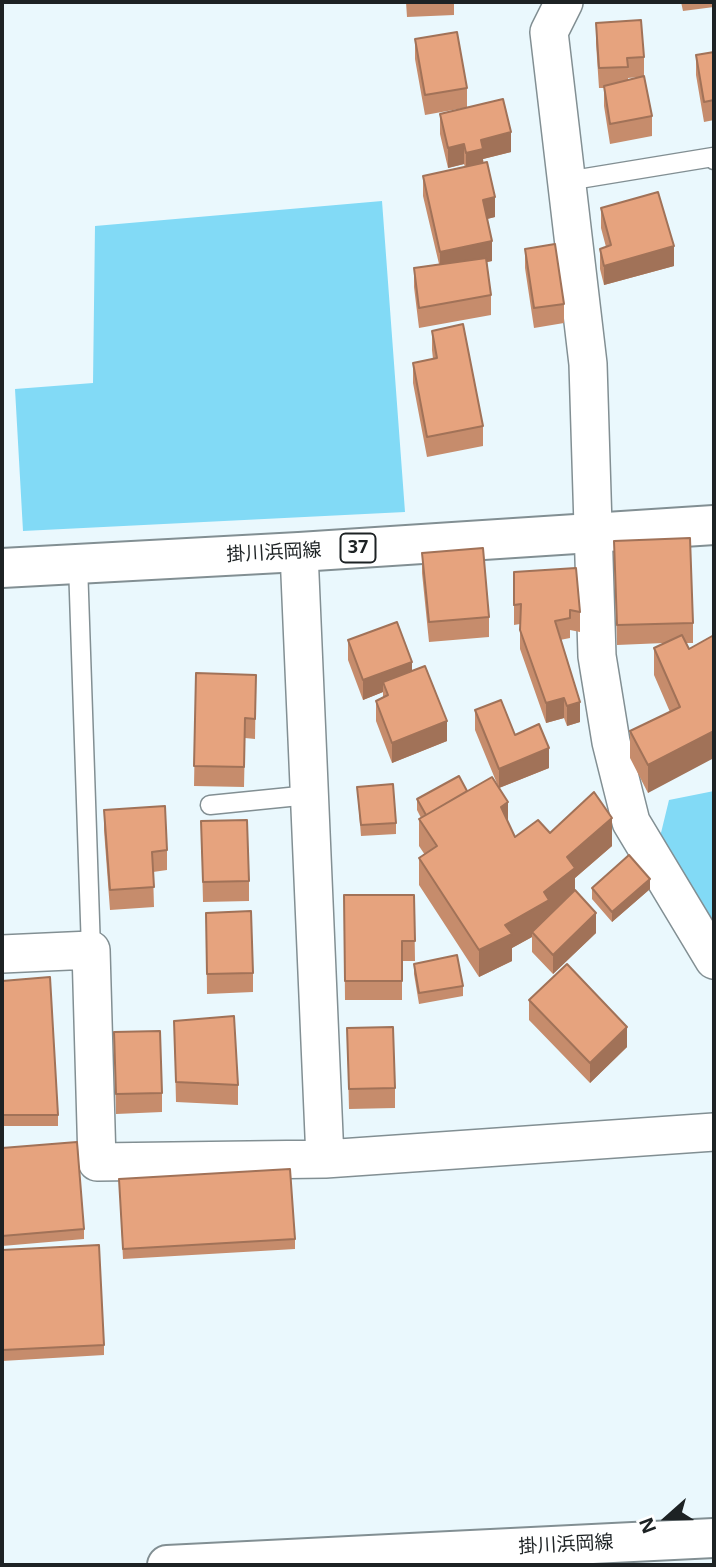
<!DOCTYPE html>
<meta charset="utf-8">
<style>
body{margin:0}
#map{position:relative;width:716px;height:1567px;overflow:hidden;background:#eaf8fd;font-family:"Open Sans",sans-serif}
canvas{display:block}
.frame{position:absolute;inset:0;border:4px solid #1d2224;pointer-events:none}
.north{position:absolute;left:632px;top:1483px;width:70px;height:70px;-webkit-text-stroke:5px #fff;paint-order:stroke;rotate:249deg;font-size:19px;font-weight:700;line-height:28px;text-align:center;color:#1d2224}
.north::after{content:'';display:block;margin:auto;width:24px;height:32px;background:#1d2224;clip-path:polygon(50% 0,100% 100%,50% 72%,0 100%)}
</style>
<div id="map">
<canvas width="716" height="1567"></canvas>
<div class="frame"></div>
<div class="north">N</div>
</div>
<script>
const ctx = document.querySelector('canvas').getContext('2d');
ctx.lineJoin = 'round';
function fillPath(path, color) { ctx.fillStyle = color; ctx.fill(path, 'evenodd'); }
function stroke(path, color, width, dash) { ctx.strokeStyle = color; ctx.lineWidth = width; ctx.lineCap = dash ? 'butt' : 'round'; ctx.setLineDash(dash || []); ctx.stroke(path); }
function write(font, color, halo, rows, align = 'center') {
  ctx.font = font + ' "Open Sans","Noto Sans JP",sans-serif'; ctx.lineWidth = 5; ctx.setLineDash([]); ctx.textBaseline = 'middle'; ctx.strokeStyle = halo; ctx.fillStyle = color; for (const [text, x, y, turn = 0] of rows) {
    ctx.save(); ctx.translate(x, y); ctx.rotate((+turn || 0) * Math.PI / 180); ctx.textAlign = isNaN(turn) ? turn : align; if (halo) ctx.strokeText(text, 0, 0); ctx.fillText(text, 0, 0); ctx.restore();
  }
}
fillPath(new Path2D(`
 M382,201L405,512L23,531L15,389L93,383L95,226Z
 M714,791V939L660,837L669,800Z`), '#82daf6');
const lane = new Path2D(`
 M567,181L713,157L714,160
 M78,564L91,950
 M210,805L309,795`);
const street = new Path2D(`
 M564,2L549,32L588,364L597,656L611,742L631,822L714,960
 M299,552L325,1159
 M2,954L91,950L97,1162L325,1159L714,1132`);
const primary = new Path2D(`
 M2,568L299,552L714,525
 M167,1565L714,1538`);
stroke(lane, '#828f93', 21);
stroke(street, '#828f93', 40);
stroke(primary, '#828f93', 42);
stroke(lane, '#fff', 18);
stroke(street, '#fff', 37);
stroke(primary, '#fff', 38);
fillPath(new Path2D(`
 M406,2H454V15L407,17Z
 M681,2H714V7L683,11Z
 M596,23L644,57V77L652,116V136L610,144L604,106V88H599L596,43ZM640,77L628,80V78Z
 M415,39L467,88V107L511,152L483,159L495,217L487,219L492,261L487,262L491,295V315L419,328L414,287V268L439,264L423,196V176L465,167L464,164L448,168L440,134V114L464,108L425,115L415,59Z
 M714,52V120L704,122L696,75V55Z
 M601,208L674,266L604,285L600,269V249L606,247L601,228Z
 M525,249L564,304V323L534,328L525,268Z
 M432,331L483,426V446L427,457L413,383V363L433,359L432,350Z
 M614,541L693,623V643H686L689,649L714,635L648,793L630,758V731L670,712L654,675V648L664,643L617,645Z
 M422,553L489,617V637L429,642L422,573Z
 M514,572L580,612V632L570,630V638L560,640L580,722L567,726L564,718L546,723L520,649V624L514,625Z
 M348,640L412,671L447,741L392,763L376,721V701L383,697V692L363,700L348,660Z
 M196,673L256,675L255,739L245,738L244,787L194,786Z
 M475,710L515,735L549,768L499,788L508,823L515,837L550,833L612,846L575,878V890L596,933L553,974L532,952V937L512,948V961L479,977L419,885V858L425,855L419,846V819L421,818L417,810V799L498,786L475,730Z
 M357,787L396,823V834L361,836Z
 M104,810L167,850V870L153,872L154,907L110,910L104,830Z
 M201,821L249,881V901L203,902Z
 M592,888L650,889L612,922L592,899Z
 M344,895H414L415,961H402V1000H345Z
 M206,913L253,973V992L207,994Z
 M414,964L463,986V996L419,1004L414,974Z
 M2,981L58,1115V1126H2Z
 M529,1000L627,1047L590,1083L529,1020Z
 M174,1021L238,1085V1105L176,1102Z
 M347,1028L395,1088V1108L349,1109Z
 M114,1032L162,1093V1112L116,1114Z
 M2,1148L84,1229V1239L2,1246Z
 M119,1179L295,1239V1249L123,1259Z
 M2,1250L104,1345V1355L2,1361Z`), '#c68c6c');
fillPath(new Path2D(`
 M511,132V152L483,159V169L466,173V153L481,140Z
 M464,144V164L448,168V148Z
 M495,197V217L483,220V200Z
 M492,241V261L440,272V252Z
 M674,246V266L604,285V266Z
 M412,662V681L383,682V692L363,700V680Z
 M564,698V718L546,723V703Z
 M580,702V722L567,726V706Z
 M447,721V741L392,763V743Z
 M714,731V758L648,793V765Z
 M549,748V768L499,788V769Z
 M508,802V829L501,807Z
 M612,818V846L575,878V895L532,932V937L512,948V961L479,977V950L505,925L544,892L567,857Z
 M650,879V889L612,922V912Z
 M596,913V933L553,974V955Z
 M627,1027V1047L590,1083V1063Z`), '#a17258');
const building = new Path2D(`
 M641,20L644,57L627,58L628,67L599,68L596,23Z
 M457,32L467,88L425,95L415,39Z
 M714,52V100L704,102L696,55Z
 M644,76L652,116L610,124L604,86Z
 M503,99L511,132L481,140L483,149L466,153L464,144L448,148L440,114Z
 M487,162L495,197L483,200L492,241L440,252L423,176Z
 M658,192L674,246L604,266L600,249L611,245L601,208Z
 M555,244L564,304L534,308L525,249Z
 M486,258L491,295L419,308L414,268Z
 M463,324L483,426L427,437L413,363L437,358L432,331Z
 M690,538L693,623L617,625L614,541Z
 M483,548L489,617L429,622L422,553Z
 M576,568L580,612L570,610V618L555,621L580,702L567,706L564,698L546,703L520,630L521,604L514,605V572Z
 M397,622L412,662L363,680L348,640Z
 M682,635L689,649L714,635V731L648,765L630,731L680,707L654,648Z
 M425,666L447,721L392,743L376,701L388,695L383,682Z
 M196,673L256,675L255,719L245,718L244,767L194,766Z
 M501,700L515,735L539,724L549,748L499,769L475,710Z
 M459,776L467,791L426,815L417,799Z
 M492,777L508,802L501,807L515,837L538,820L550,833L594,792L612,818L567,857L575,868L544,892L549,900L505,925L512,934L479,950L419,858L437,846L419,819Z
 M393,784L396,823L361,825L357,787Z
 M165,806L167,850L152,852L154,887L110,890L104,810Z
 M247,820L249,881L203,882L201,821Z
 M629,855L650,879L612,912L592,888Z
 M575,890L596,913L553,955L532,932Z
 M344,895H414L415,941H402V981H345Z
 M251,911L253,973L207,974L206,913Z
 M457,955L463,986L419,993L414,964Z
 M567,964L627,1027L590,1063L529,1000Z
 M50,977L58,1115H2V981Z
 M234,1016L238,1085L176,1082L174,1021Z
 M393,1027L395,1088L349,1089L347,1028Z
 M160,1031L162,1093L116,1094L114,1032Z
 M77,1142L84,1229L2,1236V1148Z
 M290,1169L295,1239L123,1249L119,1179Z
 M99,1245L104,1345L2,1350V1250Z`);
fillPath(building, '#e6a37e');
stroke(building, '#a17258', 2);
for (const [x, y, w] of [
 [358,548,35]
]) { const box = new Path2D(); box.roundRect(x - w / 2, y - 14.5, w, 29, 5); ctx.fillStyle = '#fff'; ctx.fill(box); stroke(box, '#1d2224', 2); }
write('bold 18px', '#1d2224', null, [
 ["37",358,548]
]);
write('19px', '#1d2224', '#fff', [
 ["掛川浜岡線",274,553,-3],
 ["掛川浜岡線",566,1545,-3]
]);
</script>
